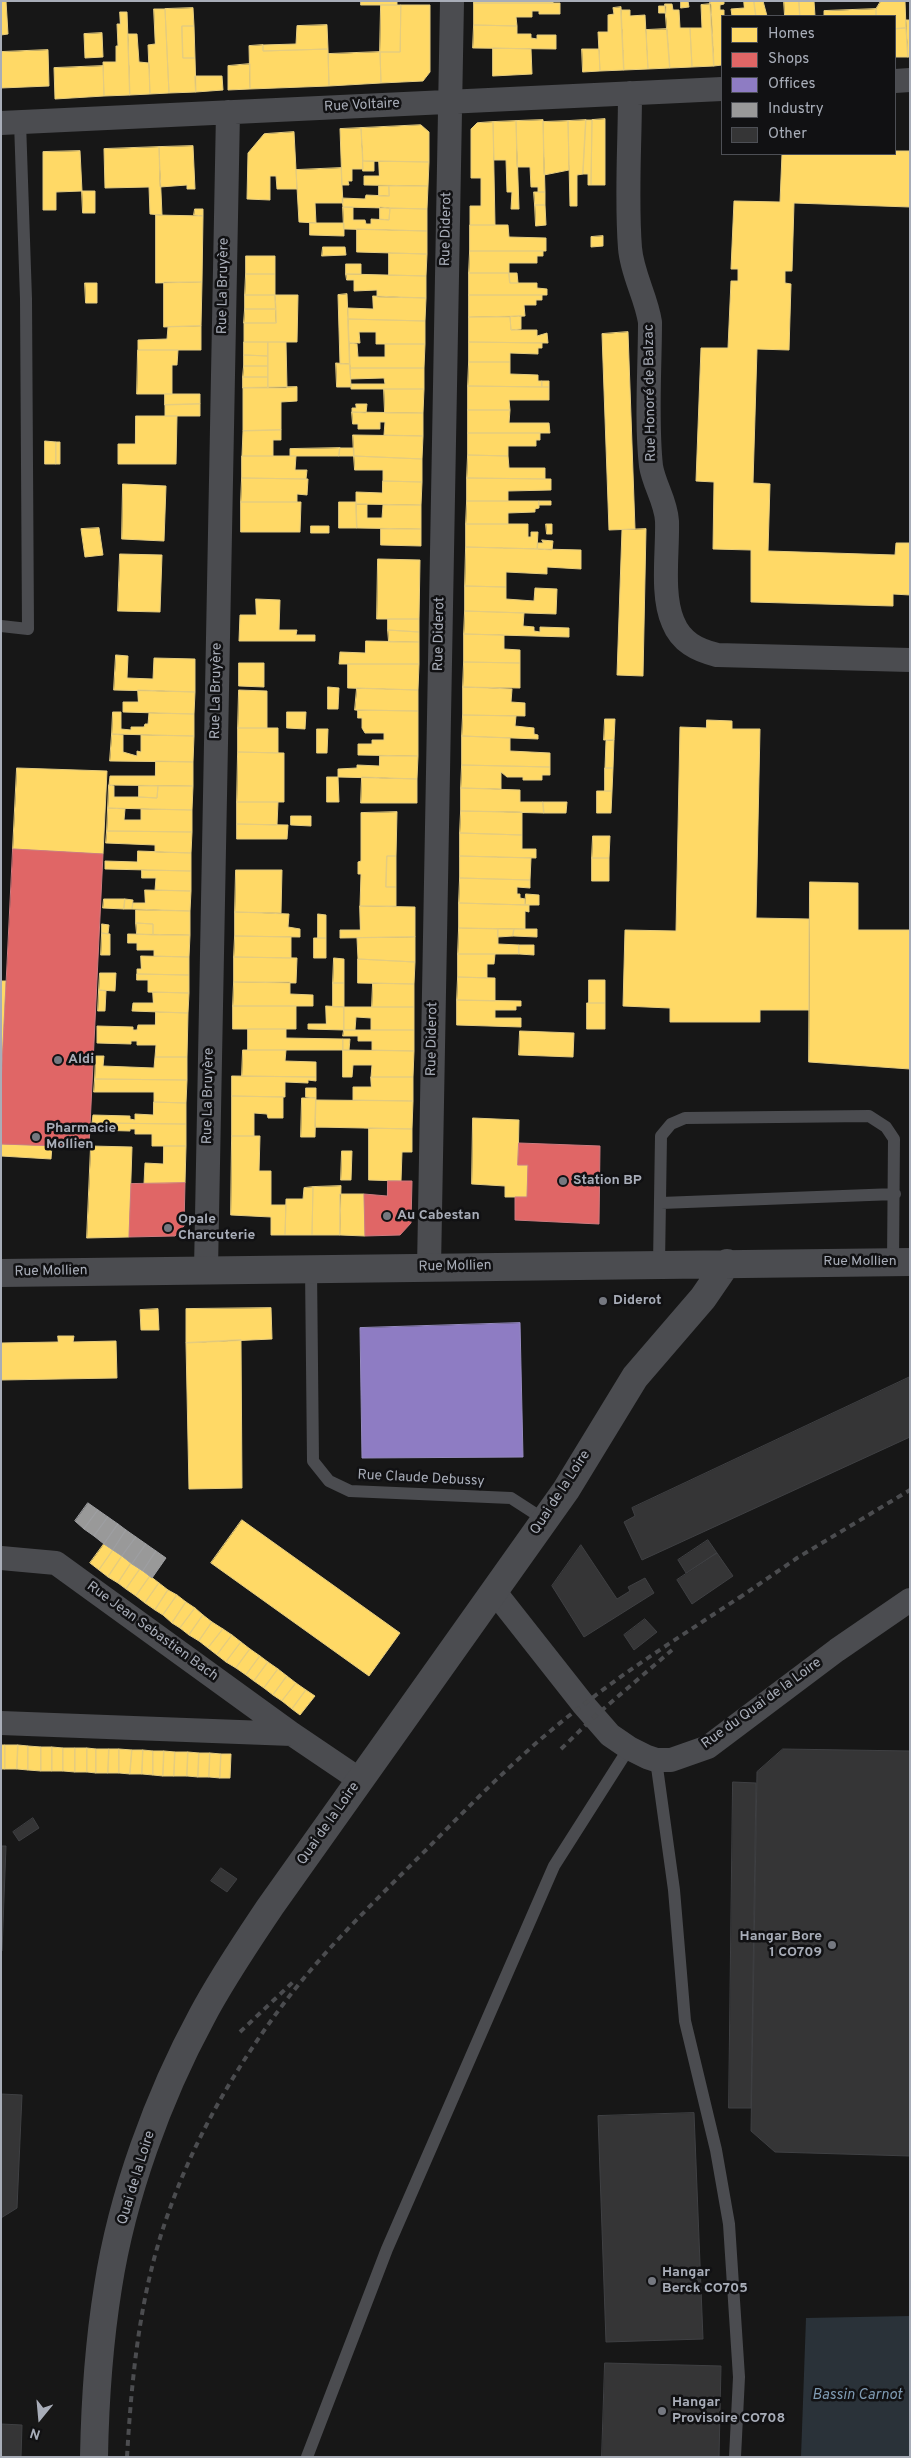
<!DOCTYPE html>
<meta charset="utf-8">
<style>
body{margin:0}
#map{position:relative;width:911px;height:2458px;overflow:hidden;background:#171717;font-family:Overpass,sans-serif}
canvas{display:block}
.frame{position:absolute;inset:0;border:2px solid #a8adb8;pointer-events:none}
.legend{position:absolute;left:721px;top:15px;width:175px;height:140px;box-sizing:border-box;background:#111113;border:1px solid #4d4f55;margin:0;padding:6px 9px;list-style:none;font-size:15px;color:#a8adb8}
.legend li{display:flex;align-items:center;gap:10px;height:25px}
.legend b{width:25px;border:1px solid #4d4f55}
.north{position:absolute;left:15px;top:2393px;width:50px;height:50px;-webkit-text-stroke:4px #111113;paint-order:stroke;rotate:197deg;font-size:14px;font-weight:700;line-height:20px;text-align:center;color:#a8adb8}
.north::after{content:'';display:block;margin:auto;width:18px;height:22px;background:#a8adb8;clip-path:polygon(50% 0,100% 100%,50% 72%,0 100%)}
</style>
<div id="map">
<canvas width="911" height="2458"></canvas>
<div class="frame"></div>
<ul class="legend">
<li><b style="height:14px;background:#ffd966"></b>Homes</li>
<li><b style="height:14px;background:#e06666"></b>Shops</li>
<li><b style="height:14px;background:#8e7cc3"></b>Offices</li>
<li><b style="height:14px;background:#999"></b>Industry</li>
<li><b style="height:14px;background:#353536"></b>Other</li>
</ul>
<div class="north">N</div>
</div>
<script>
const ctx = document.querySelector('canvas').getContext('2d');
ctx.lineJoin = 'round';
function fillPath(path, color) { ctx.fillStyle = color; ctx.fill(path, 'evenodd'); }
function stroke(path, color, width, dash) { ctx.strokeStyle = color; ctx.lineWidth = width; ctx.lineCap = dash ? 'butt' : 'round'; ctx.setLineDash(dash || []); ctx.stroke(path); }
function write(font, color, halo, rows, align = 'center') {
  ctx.font = font + ' Overpass,sans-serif'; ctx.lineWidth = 5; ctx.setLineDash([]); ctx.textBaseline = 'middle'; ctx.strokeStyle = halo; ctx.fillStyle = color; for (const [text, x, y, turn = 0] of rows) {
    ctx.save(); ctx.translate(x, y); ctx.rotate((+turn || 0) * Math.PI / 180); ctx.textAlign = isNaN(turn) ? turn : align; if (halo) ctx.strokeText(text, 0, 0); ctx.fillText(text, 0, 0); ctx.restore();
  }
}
fillPath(new Path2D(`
 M910,2316V2457H801L806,2318Z`), '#2a3239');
const homes = new Path2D(`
 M1,1H6L8,34L1,35Z
 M361,1H397V5H361Z
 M474,1H553V3H474Z
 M681,1H688L689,7L681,8Z
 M710,1H724V4L720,5V10H724V16H722V65L714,66Z
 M744,1H754L756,16H732L731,9L744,8Z
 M754,1H763L767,16H756Z
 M784,1H799L800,16H785Z
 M799,1H814L815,16H800Z
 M881,1H905L906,28L895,29V16H876V9Z
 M474,3H560V14H539V11H532V17H516L517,26L474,25Z
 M665,4H672L673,10H679L680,28H690L692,67L670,68Z
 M711,4L714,66L692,67L690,28H702L701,5Z
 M381,5H401L400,52H380Z
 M401,5H430V72L423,81L381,83L380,52H400Z
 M659,6H666V13H659Z
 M621,7L624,70L600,71L598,32H608V15L614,14L613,8Z
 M193,8L194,26H182L183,58H195L196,92L169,93L165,9Z
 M154,9H165L169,93L150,94L148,45L155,44Z
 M876,9V16H824V11Z
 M621,10H630V16L645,15L648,69L624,70Z
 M120,12H127L130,95L104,96L103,62H116V46H118L117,24H120Z
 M906,20H910V57H908Z
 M327,25L328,49L263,51V45L296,44L297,26Z
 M474,25L517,26V34H531V38L537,39V35H556V49L473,48Z
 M182,26H194L195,58H183Z
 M906,28L908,57H895V29Z
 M667,29L670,68L648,69L646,30Z
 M102,33L103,57L85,58L84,34Z
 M128,34H137L139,62L149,63L150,94L130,95Z
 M263,45V51L328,49L329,86L250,89L249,46Z
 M493,48L531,49L532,74L493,76Z
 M582,49H599L600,71L583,72Z
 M48,50L49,86L1,88V52Z
 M380,52L381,83L329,86L328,54Z
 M250,64V89L228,90V66Z
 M103,66L104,96L55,99L54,68Z
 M195,76H222L223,90L196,92Z
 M605,119V185H591L592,120Z
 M543,120L545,192H538V187H531L530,167H517L516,121Z
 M586,120L583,174L577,175V206H570L568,121Z
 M586,120H592L591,185H588V174H583Z
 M516,121L519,209H511L512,192H507L506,160H494L493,122Z
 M568,121L569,170L544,175L543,122Z
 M493,122L495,225H470V206H481V178H471V129L477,123Z
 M421,125L429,132V162L363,161L361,128Z
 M361,128L363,169H352V181H348L349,185H342L340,129Z
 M294,132L297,189H277L276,176H270V200L247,199L248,153L264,134Z
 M193,146L195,189H187V185L160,187L159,147Z
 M159,147L162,215L150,214L149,187L105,188L104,149Z
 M80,151L82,191L56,192V210H43V152Z
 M895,151H910V207L794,203L792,271H785V283L791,284L789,350L757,349L753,483L770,484L768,551L895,555L896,543H910V595L893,594V606L751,602V550L713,549L714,482L696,481L701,348H728L731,281H738V269H731L734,201L780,202L782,154H895Z
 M363,161H374V171H363Z
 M379,161L429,162L428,186L364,185V176H379Z
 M341,168L343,203H315L316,223L299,222L296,170Z
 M379,186H389V196H379Z
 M389,186H428L427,209L343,207L342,198L365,199L366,195L389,196Z
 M82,191H95V213H83Z
 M534,192H545V205H535Z
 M535,205H545L546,225L536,226Z
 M343,207H353V220H365L366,224H371V219L389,220L390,208L427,209V231L344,229Z
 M380,207L390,208L389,220L380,219Z
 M195,209H203V216L194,215Z
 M156,215L203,216L202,282L156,283Z
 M310,223H344V236L310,235Z
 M470,225H508L509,237L546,238V251H470Z
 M357,229L427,231V254L357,252Z
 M603,236V246L591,247V237Z
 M323,247H345L346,255L322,256Z
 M470,251H543V256H537V263H509V273H469Z
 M389,253L427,254L426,276L389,275Z
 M246,256H275V274H246Z
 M346,264H361V274H346Z
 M469,273H509L510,283H537V288L547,289V295H469Z
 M509,273H517L518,283H510Z
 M246,274H275V295H245Z
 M346,274L426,276V298L377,297V290L354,291V280H347Z
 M164,282H202L201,326L164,327Z
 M85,283H97V303H86Z
 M347,294L350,364H340L338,295Z
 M245,295H275L276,309H245Z
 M275,295H298L297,342H244V323H276Z
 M469,295H542V300H536V305H524L525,316L469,317Z
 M373,296L426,298L425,321L348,319V308L373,309Z
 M245,309H276V323H244Z
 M521,316V329L511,330L510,317Z
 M469,317H510L511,330H537V336L547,333L548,343L469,342Z
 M348,319L425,321V344H376V332H359L360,343H349Z
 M201,326V350H138V340L167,339L168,327Z
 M628,332L635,529L609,530L602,334Z
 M244,342H268V356L244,355Z
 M268,342H286L287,388H268Z
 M469,342L542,343V348H538V354L510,353V362H469Z
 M349,343L357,344L358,357H385V344H425L424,368H350Z
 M138,350H178L177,365H172V394H137Z
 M244,355L268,356V366H244Z
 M469,362H510V374L538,375V381H542V387L468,386Z
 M336,363L350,364L351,387H337Z
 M244,366H268V377H243Z
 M350,368H424V389H351V384H385L384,378L351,379Z
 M243,377H268V388H243Z
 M542,381H549V387H542Z
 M468,386L549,387V400H509L510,410H468Z
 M297,387V401L281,402V430L243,431V388Z
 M384,389H424L423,413H385Z
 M165,394H200V404L165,405Z
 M200,404V416H165V405Z
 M356,404H367L366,413L352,412V408H356Z
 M468,410H510L509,423H549L550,433H468Z
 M352,412L423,413V436L384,435L385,422H380V429H358V424H353Z
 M136,416H177L176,464H118V444H135Z
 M281,430V440H273V456H242L243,431Z
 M468,433H540V440H536V446H508V456L468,455Z
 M353,435L423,436L422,459L354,456Z
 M45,441L56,442V464H45Z
 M56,442H60V464H56Z
 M340,448H354V456H339Z
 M340,448L339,456H290V449Z
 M468,455L508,456L509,468H545V479L467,478Z
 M242,456H296L295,470H307L306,479L242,478Z
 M354,456L422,459V482L383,481V470H355Z
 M242,478L308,479L307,495L297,494V502H241Z
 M467,478L551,479V490L508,491V501H467Z
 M383,481L422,482L421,505L356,504V492L382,493Z
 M123,484L166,486L164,541L122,539Z
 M467,501H539V508L535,509V512L508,513V524H466Z
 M539,501H551V505H539Z
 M241,502H301L300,532H241Z
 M339,502H356L357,528H339Z
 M356,504H367V518H382L383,505H421V529L357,528Z
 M466,524H528V537H531V532H538L537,549L466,547Z
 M546,524H552V534H547Z
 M311,526H329V533H311Z
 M99,528L103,555L85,557L81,529Z
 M381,529H421V546L381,545Z
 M646,529L643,676L617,675L622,530Z
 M542,540L553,541L552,550L537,549L538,543H543Z
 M466,547L581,550V569L547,567V574L506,572V587L465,586Z
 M120,554L162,555L160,612L118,611Z
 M378,559L420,560L419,619H377Z
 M465,586L506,587V599L534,601L535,588L557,589L556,614L465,611Z
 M256,599L280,600L279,630H297L296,635H315V641H239L240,615H256Z
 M465,611L524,613L523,626L534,627V631L540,632V627L569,628V637L464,634Z
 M388,619H419V632L388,630Z
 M388,630L419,632V642H389Z
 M464,634L504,635V649L520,650V663L464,662Z
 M366,641L419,642V664H339L340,652L365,653Z
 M116,655L128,656L127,678L153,679L154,658L195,659V692L114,690Z
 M464,662L520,663V688L463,687Z
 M239,663H264V687L239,686Z
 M348,664H419L418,690L348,688Z
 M328,687L339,688L338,709H328Z
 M463,687L512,689L511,702L525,703V716L463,715Z
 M357,688L418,690V711L355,710Z
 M138,690L195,692L194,714L123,712V702H138Z
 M239,690L267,691V728H238Z
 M358,710L418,711V756L358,755V744H372V740H384V733H365L362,728V718H358Z
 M113,712H121V729L131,730V727H144L145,724H148L149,713L194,714V736L112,734Z
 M287,712H306L305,729L287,728Z
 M463,715L516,716L515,726L534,728V734L538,735V739L462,736Z
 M605,719H615L614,740H604Z
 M707,720L732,721V729H760L756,918L809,919V1010H760V1022H670V1008L623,1006L625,930L676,931L680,727L706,728Z
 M238,728H278V753L238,752Z
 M317,729H328L327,753H317Z
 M112,734L123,735V752L137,756V751L141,752V735L194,736L193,762L110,761Z
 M462,736L510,738V751L550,753V767L462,765Z
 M614,740L613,768H605L606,741Z
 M238,752L284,753V802H237Z
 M380,756H418L417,779L338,777V769L357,768V765L379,766Z
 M156,761L193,762V786L109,785L110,776H155Z
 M462,765L550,767V775H542V780H523V777H507L501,772V789L461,788Z
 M17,768L107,771L103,854L13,849Z
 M605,768H613L612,791H605Z
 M327,777H338L339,802H327Z
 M362,777L417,779V803H361Z
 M109,785L114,786V797H139L157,798L158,786H193L192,810L108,808Z
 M139,786H158L157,798L139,797Z
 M461,788L520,790V802H543L544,813L461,811Z
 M597,791H612L611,813H597Z
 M237,802H278L277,825L237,824Z
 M543,802H567L566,813H544Z
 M108,808L125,809L124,820H141V809L192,810V832L107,831Z
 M461,811L522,812V835L460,833Z
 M397,812L396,856H387L386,887H396V906H360L361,874H358V862L361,861V813Z
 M291,816H311V826L291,825Z
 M237,824L288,825L287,839H237Z
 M107,831L192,832L191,853L155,852V845L106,843Z
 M460,833L522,835V849H536V858L460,856Z
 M593,836H610L609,858H592Z
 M138,851L191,853V871L105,869V861L137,862Z
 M387,856H396V887H386Z
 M460,856L531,858L530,880L460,878Z
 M592,858H609V881H592Z
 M142,870L191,871V891L155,890L156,878H142Z
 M236,870H282L281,913L235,912Z
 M460,878L530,880V888L517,887V894H520V898L525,899V905L459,903Z
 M810,882L858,883V930H910V1069L809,1062Z
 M145,890L191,891L190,911L132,909L133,903H145Z
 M526,894L539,895V905H525Z
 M104,899H125L124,909L103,908Z
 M125,899L133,900L132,909H124Z
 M459,903L529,905V912L525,911V929L459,928Z
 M360,906L415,907V937L340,938V930H360Z
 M136,910L190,911V935H153V924L136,923Z
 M235,912L289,914L288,927L300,929V937L235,936Z
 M318,914L326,915V938H318Z
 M136,923L153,924V935L137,934Z
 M102,924L109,925L108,934L102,933Z
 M459,928L498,929V944L519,945V954H458Z
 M498,929H514L513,936L498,937Z
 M514,929H537V937L513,936Z
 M102,933L110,934V955H101Z
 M128,934L190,935L189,957L154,956V950H137V943H128Z
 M235,936L291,937V958L234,957Z
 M415,937V962L358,959L357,938Z
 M314,938H326V958H314Z
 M519,945H534V955L519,954Z
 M458,954H495L494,964H487V978L458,977Z
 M141,956L189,957V975L137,974V969H141Z
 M234,957L297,958L296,983L234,982Z
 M334,958L344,959V983H333Z
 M358,959L415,962L414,984L358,983Z
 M100,973H116L115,991L99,990Z
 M137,974L189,975V993L148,992V980H137Z
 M458,977L495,978V1001L457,1000Z
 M589,980H605V1003H589Z
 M1,981H6L1,1087Z
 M234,982H290V994L313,995V1006H233Z
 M333,983H344V1007H333Z
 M373,983L414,984V1007H372Z
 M99,990L106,991L105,1011H98Z
 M153,992L189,993L188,1013L132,1011L133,1003H153Z
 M457,1000L521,1001V1006H516V1010H495V1018H521V1027L457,1025Z
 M587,1003H605V1029H587Z
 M233,1006H296V1029H233Z
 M326,1006L344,1007V1030L308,1029V1024H326Z
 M344,1007H414V1030H371V1018L356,1017L355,1030H344Z
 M156,1012L188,1013L187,1057H155L156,1045H137V1041H131V1044L97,1043V1026L133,1027V1030H137L138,1025H155Z
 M248,1029H286V1038L343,1039V1050H248Z
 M344,1030H414V1051L372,1050V1041H358V1036H343Z
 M520,1031L574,1033L573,1057L519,1055Z
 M343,1039H350L349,1050H343Z
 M243,1050H286L285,1061L316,1062V1077L242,1076Z
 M343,1050L414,1051L413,1077H371L372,1065H353L352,1077H343Z
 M96,1056H104L103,1066L154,1068L155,1057H187V1080L95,1079Z
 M232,1076L316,1077V1081L308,1080V1083L285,1082V1097L232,1096Z
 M371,1077H413V1101L353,1100V1087H371Z
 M95,1079L187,1080L186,1103L154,1102V1092H94Z
 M306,1088H316V1098L306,1097Z
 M232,1096L283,1097V1118H268L267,1114L254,1113V1136H232Z
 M302,1098H316L315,1137H301Z
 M316,1100L413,1101L412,1129L315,1127Z
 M154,1102L186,1103V1124L92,1123L93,1115L130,1116V1119L135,1120V1114L153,1115Z
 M473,1118L519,1120L518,1165H528L527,1197H505V1186L472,1184Z
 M92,1123L186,1124V1146H152V1134H135V1129H130V1131L92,1130Z
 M369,1128L412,1129V1152H402L401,1181L369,1180Z
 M232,1136H260L259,1171H271V1205H286L285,1235H271V1217L231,1215Z
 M1,1144L52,1146L51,1159L1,1156Z
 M91,1146L132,1147L129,1237L87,1238Z
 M164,1146H186L185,1183L144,1184L145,1163L163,1164Z
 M342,1151H352L351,1180H341Z
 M341,1186L340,1235H312L313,1187Z
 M313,1187L312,1235H285L286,1199H303L304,1188Z
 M340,1194H364L365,1236L340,1235Z
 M271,1308L272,1339L186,1343V1309Z
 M158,1309L159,1330H141L140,1310Z
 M58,1336H74L73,1342L116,1341L117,1378L1,1380V1343L58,1342Z
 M241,1340L242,1488L189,1489L186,1343Z
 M242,1520L400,1633L369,1676L211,1563Z
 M104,1544L113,1550L99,1570L90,1563Z
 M113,1550L122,1556L108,1577L99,1570Z
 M122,1556L131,1563L118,1583L108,1577Z
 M131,1563L140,1569L126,1589L118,1583Z
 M140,1569L150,1576L136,1596L126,1589Z
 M150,1576L159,1583L145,1603L136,1596Z
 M159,1583L168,1590L155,1610L145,1603Z
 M168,1590L177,1595L163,1615L155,1610Z
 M177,1595L186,1602L172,1623L163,1615Z
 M186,1602L195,1608L180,1628L172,1623Z
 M195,1608L203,1615L189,1635L180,1628Z
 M203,1615L212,1622L199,1641L189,1635Z
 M212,1622L223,1629L208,1648L199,1641Z
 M223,1629L232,1635L217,1655L208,1648Z
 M232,1635L241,1642L226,1662L217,1655Z
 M241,1642L250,1649L236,1668L226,1662Z
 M250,1649L260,1656L246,1675L236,1668Z
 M260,1656L268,1662L254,1681L246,1675Z
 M268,1662L278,1669L264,1688L254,1681Z
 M278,1669L287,1676L273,1695L264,1688Z
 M287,1676L296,1683L282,1701L273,1695Z
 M296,1683L306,1690L292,1709L282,1701Z
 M306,1690L315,1696L300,1715L292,1709Z
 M1,1745H5V1769H1Z
 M5,1745H18L17,1769H5Z
 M18,1745L28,1746V1770L17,1769Z
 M28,1746L41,1747V1771L28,1770Z
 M41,1747H52V1771H41Z
 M52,1747L63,1748V1771H52Z
 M63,1748H75V1772L63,1771Z
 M75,1748H87V1772H75Z
 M87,1748L96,1749V1773L87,1772Z
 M96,1749H109L108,1773H96Z
 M109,1749H119V1773H108Z
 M119,1749L132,1750L130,1774L119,1773Z
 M132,1750H143L142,1774H130Z
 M143,1750L153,1751V1775L142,1774Z
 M153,1751H164L163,1776L153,1775Z
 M164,1751L175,1752L174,1776H163Z
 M175,1752H188L187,1776H174Z
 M188,1752L199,1753L198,1777L187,1776Z
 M199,1753H210L209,1777H198Z
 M210,1753L221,1754L220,1778L209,1777Z
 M221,1754H231L230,1778H220Z`);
fillPath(homes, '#ffd966');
stroke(homes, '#e5cc7f', 1);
const shops = new Path2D(`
 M13,849L103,854L89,1147L1,1144V1087Z
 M519,1143L600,1146L599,1224L515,1220V1197H527L528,1165H518Z
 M388,1181H412L411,1223L400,1235L365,1236L364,1194L387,1196Z
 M185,1183L184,1226L175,1236L129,1237L131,1184Z`);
fillPath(shops, '#e06666');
stroke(shops, '#cf7b7f', 1);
const offices = new Path2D(`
 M520,1323L523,1457L362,1458L360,1328Z`);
fillPath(offices, '#8e7cc3');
stroke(offices, '#968bc0', 1);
const industry = new Path2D(`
 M88,1503L98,1510L84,1529L75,1521Z
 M98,1510L108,1517L94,1536L84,1529Z
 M108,1517L118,1524L104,1544L94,1536Z
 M118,1524L126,1530L113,1550L104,1544Z
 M126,1530L136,1537L122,1556L113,1550Z
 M136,1537L146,1544L132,1564L122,1556Z
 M146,1544L156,1551L143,1571L132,1564Z
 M156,1551L166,1558L152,1578L143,1571Z`);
fillPath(industry, '#999');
stroke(industry, '#9e9fa2', 1);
const building = new Path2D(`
 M910,1377V1437L642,1560L624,1522L635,1516L632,1508Z
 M708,1540L717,1553L686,1573L678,1560Z
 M581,1545L617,1599L630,1591L628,1587L645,1578L654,1593L584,1637L552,1586Z
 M717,1553L733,1576L692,1604L677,1580Z
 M645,1619L657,1632L634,1650L624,1635Z
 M783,1749L910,1751V2156L775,2152L751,2131L757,1772Z
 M733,1782L756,1783L751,2108H729Z
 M33,1818L39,1828L19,1841L13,1832Z
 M1,1846H6L2,1951H1Z
 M221,1868L237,1879L227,1892L211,1881Z
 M1,2094L22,2095L17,2208L1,2218Z
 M694,2113L703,2339L606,2342L598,2116Z
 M605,2363L721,2366L719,2457H602Z
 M1,2424L22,2425L21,2457H1Z`);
fillPath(building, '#353536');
stroke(building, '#3f4043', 1);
stroke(new Path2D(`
 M1,626L28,629L26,299L20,122
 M661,1203L895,1194
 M659,1264L661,1136L671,1124L685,1118L869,1116L886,1127L894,1139L893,1262
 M311,1268L313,1461L329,1481L350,1491L511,1498L545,1520
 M656,1760L674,1890L685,2021L716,2150L729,2224L739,2377L735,2457
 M307,2457L387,2249L554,1866L629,1748`), '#4b4c50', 12);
stroke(new Path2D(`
 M895,81L910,80
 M630,93C630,144 626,198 630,248C632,274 646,296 650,322C650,368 646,421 651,466C654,485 666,501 667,521C668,551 661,595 673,622C681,642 697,650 717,655L910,660
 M1,123L722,89
 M429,1267L452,1
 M206,1269L228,112
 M1,1558L56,1563L292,1734L360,1780
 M494,1591L583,1704L610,1735L629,1748L647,1757L656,1760H671L708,1747L837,1650L910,1600
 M1,1723L292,1734`), '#4b4c50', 24);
stroke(new Path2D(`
 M1,1273L910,1262
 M94,2457C95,2400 99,2343 108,2287C122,2196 158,2097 202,2016C222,1978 246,1943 270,1907L566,1490L635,1377L703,1298L727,1263`), '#4b4c50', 28);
stroke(new Path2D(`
 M739,1598L797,1558L910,1490
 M561,1749L594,1717L672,1650
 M240,2032L293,1982
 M127,2457C132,2373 140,2291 169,2211C197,2132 240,2060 291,1994C332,1942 381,1895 428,1848C477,1798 527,1747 583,1705C634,1665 689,1631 743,1595`), '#4b4c4f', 4, [6, 5]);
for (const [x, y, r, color] of [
 [58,1060,5,"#757880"],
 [36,1137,5,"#757880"],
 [563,1181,5,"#757880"],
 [387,1216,5,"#757880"],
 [168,1228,5,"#757880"],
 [603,1301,5,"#757880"],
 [832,1945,5,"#757880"],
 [652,2281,5,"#757880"],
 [662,2411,5,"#757880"]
]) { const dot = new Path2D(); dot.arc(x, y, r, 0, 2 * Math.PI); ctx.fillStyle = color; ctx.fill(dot); stroke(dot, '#111113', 2); }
write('14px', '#a8adb8', '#111113', [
 ["Rue Voltaire",362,106,-3],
 ["Rue Diderot",447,229,-89],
 ["Rue La Bruyère",224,286,-89],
 ["Rue Honoré de Balzac",651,393,-91],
 ["Rue Diderot",440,634,-89],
 ["Rue La Bruyère",217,691,-89],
 ["Rue Diderot",433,1039,-89],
 ["Rue La Bruyère",209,1096,-89],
 ["Rue Mollien",860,1262],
 ["Rue Mollien",455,1267,-1],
 ["Rue Mollien",51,1272,-1],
 ["Rue Claude Debussy",421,1479,3],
 ["Quai de la Loire",561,1493,-57],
 ["Rue Jean Sebastien Bach",152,1632,36],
 ["Rue du Quai de la Loire",762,1704,-36],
 ["Quai de la Loire",329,1824,-55],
 ["Quai de la Loire",137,2178,-73]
]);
write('bold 14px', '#a8adb8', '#111113', [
 ["Aldi",68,1060],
 ["Pharmacie",46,1129],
 ["Mollien",46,1145],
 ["Station BP",573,1181],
 ["Au Cabestan",397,1216],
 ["Opale",178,1220],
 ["Charcuterie",178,1236],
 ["Diderot",613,1301],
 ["Hangar Bore",822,1937,"right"],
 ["1 CO709",822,1953,"right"],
 ["Hangar",662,2273],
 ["Berck CO705",662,2289],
 ["Hangar",672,2403],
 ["Provisoire CO708",672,2419]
], 'left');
write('italic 15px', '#7f9bb3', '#111113', [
 ["Bassin Carnot",857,2396]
]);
</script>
